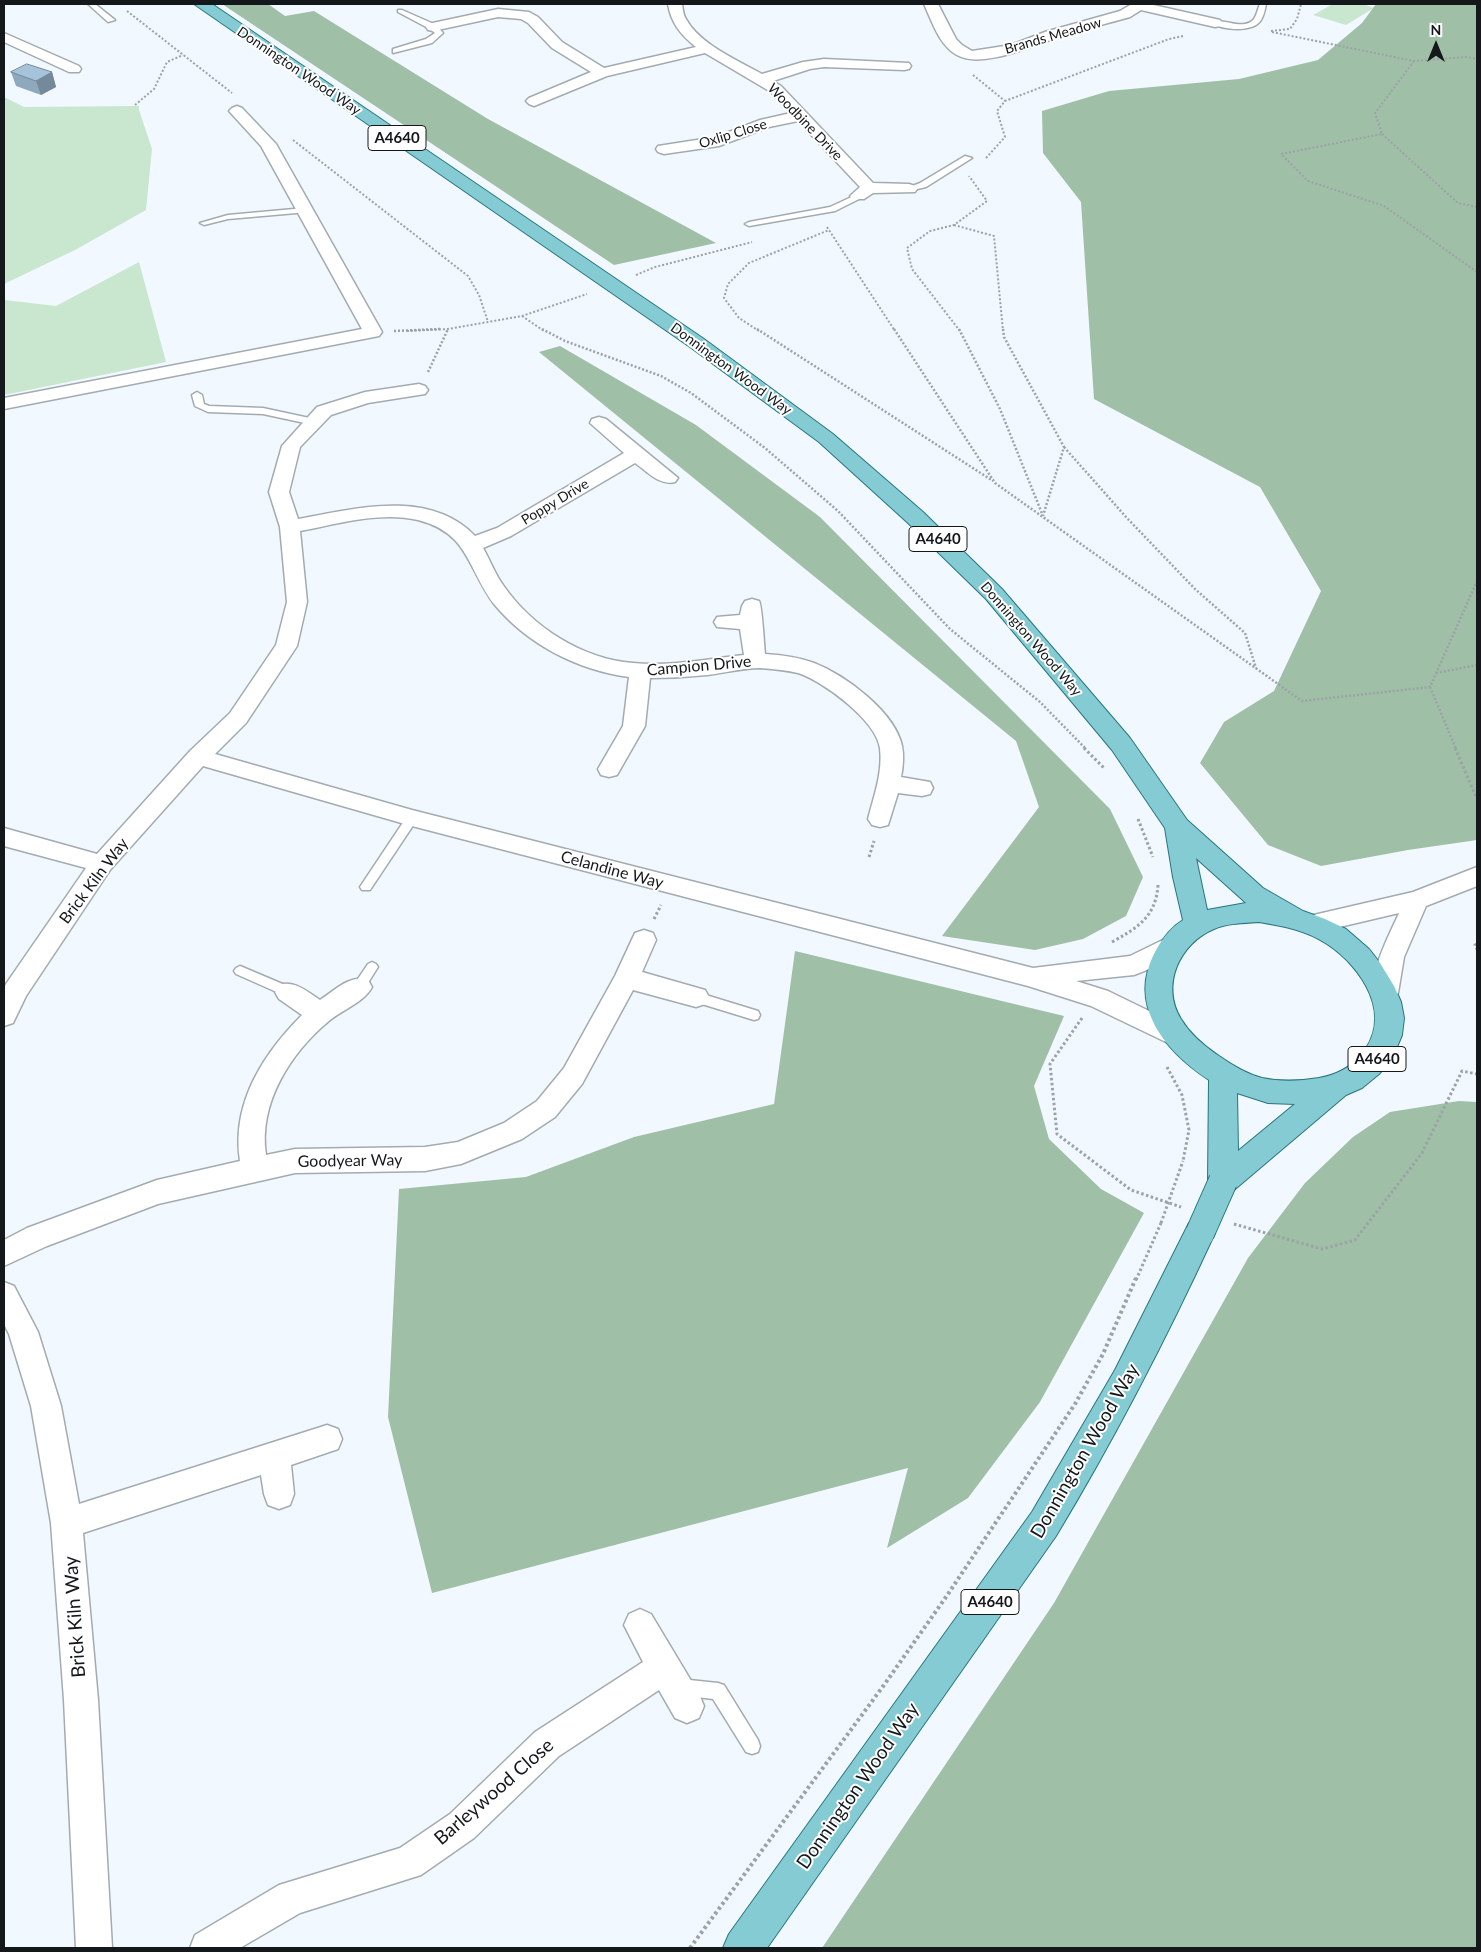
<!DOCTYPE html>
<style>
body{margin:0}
#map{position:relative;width:1481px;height:1952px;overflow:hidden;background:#f1f8ff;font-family:Lato,sans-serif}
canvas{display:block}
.frame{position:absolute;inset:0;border:5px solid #15181a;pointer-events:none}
.north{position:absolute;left:1411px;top:20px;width:50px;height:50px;-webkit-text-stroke:4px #fff;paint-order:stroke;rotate:0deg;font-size:14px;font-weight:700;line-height:20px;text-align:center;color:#15181a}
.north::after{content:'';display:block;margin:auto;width:18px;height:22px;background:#15181a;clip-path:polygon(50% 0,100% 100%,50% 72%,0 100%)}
</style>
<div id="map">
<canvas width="1481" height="1952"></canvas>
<div class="frame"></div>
<div class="north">N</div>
</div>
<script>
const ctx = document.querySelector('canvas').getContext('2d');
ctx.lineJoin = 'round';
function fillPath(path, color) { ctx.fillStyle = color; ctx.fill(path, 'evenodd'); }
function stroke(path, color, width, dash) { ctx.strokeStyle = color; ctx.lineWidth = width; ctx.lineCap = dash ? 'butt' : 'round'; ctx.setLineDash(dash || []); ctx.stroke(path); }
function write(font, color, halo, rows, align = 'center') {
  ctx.font = font + ' Lato,sans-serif'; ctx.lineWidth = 4; ctx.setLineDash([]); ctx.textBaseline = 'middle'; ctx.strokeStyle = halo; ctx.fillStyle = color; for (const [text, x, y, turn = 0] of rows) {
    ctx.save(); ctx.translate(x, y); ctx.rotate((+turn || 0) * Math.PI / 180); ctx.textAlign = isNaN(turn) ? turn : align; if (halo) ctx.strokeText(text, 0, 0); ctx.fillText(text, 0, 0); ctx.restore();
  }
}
fillPath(new Path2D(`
 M1333,4H1363L1374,8L1346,25L1313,15Z
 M4,97L24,107L139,106V110L152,149L146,210L75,250L6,283L4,285Z
 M139,262L166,362L4,395V300L56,306Z`), '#c9e6cf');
fillPath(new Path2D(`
 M222,4H268L285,16L314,11L488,119L716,243L614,265Z
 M1376,4H1477V840L1408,850L1321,866L1268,845L1200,763L1224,722L1274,691L1321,591L1260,487L1094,399L1081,202L1043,153L1042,111L1109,91L1239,79L1318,60L1362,23Z
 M560,346L696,425L820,517L1110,809L1143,877L1126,916L1083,939L1035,950L942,936L1039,807L1016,741L539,352Z
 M795,951L1064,1016L1034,1086L1049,1139L1101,1189L1144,1213L1040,1402L968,1498L887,1548L908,1468L432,1593L388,1417L399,1189L526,1177L634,1137L774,1104Z
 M1459,1101L1477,1102V1948H822L1054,1603L1248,1258L1305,1183L1353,1137L1390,1112Z`), '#a0bfa7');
const service = new Path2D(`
 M88,4H95L115,20L108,22Z
 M1260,4H1266C1265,9 1264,15 1261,20C1253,33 1223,30 1211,23C1222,16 1243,32 1254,19C1257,15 1258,8 1260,4Z
 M398,10H402L436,25L443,33L432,43L393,53V49L426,39L435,33L430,29L398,12Z
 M965,156L972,158L926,187L909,191L905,189L920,183Z
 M858,194H861V198L835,211L749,226L745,224L749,222L830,207Z
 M305,208L309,210L308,212L228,219L204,225L200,223L228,215Z
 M197,392L202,395L204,404L209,406L263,408L314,419L319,422L314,425L263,414L208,412L195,406L192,395Z
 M412,814L418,818L370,890H362L360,887L408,815Z
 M372,962L376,964L378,967L376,970L363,991H355L353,987L355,983L368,964Z
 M240,966L292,988L294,992L292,996L288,997L236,974L234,971L236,968Z
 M696,992L758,1011L760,1015L758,1019L754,1020L692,1001L690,997L692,993Z
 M680,1679L718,1683L724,1685L758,1740L760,1746L758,1752L752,1754L746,1752L713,1699L680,1695L674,1693L672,1687L674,1681Z`);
const minor = new Path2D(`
 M668,4H682C683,9 683,15 686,19C699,44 739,61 762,74L803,62L824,59L909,63L911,66L909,69L904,70L824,67L810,69L773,81L781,86L873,183L909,184L915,186L917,189L915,192L873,193L864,199H852L850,196L860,187L798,121L769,127L719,146L664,154L658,152L656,149L658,146L716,137L760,120L791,113L771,92L705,53L607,76L534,106L529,104L526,101L529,98L591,72L552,48L528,23L521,19L498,17L433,31L428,30L426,27L428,24L498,9L529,12L538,17L562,42L604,68L696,47C681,35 671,23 668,4Z
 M924,4H938L956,39L962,45L972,51L1011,45L1045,32L1120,11L1132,4H1149L1220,20L1222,23L1220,26L1215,27L1141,10L1130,17C1105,24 1081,30 1056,38C1031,46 982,69 957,55C939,45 932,21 924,4Z
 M4,33L79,66L81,69L79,72H69L4,42Z
 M237,106L242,108L276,144L382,332L379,336L4,409V398L362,329L261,146L229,111L232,108Z
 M419,384L425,386L428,390L425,394L368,403L331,415L300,447L289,492L298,519C354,509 429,488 475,536L497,528L624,453L590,423L592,419L599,417L606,419L678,478L675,482C659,486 647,471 635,463L511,536L483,548C490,560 495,574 503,585C532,627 582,659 633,663C670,667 707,659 744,655L740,629L717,627L714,622L717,617L740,615L742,606L745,601L752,599L759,601C762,605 764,645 765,654C782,655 798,657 814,663C845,675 895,712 902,746C904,756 903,767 901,777L930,782L933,788L930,794L922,796L898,793L888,825L880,827L872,825L868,819C874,796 883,772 880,748C876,720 823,681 798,673C786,670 772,669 760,668C742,668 725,673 707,675C688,677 669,678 650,678L645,726L617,775L609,777L601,775L598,769L623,726L629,677C577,670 527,644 494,604C467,568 469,533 418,520C380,511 337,524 300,531L307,602L297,646L246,723L215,754L412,810L1033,968L1130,956L1171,936L1180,939L1183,946C1177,958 1148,970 1134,975L1076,981L1108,991L1184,1028L1188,1035L1184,1042L1175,1045L1166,1042L1091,1006L1028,986L412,826L203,766L110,870L26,996L13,1023L4,1026V988L6,984L86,868L4,846V828L97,854L190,751L230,713L276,645L287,602L280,527L269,492L282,446L317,407L365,392Z
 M1477,867V886L1426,906L1404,957L1398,993L1394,1000L1385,1003L1376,1000C1365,979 1390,934 1399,913L1314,933L1305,931L1302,924L1305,917L1413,892Z
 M644,930L653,933L656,940L642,972L705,990L709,997L705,1004L696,1007L633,990L582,1084L555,1117L522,1139L461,1164L425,1171L295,1173L158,1204L47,1246L4,1266V1240L27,1228L157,1180L240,1161C231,1104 263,1054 302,1015L279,999L275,992L279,985C295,980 307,992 320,1000C334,991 350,974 368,980L372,987C364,1002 344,1009 330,1020C291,1052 258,1103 266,1155L295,1149L425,1147L458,1142L504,1123L537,1101L564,1068L615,976L635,933Z
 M4,1282L14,1286L38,1332L61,1406L79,1504L327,1425L338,1429L342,1439L338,1449L291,1465L294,1494L290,1505L279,1509L268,1505L264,1494L261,1475L83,1533L98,1700L112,1948H76L64,1700L51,1523L31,1406L9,1334L4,1324Z
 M640,1609L651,1614L699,1694L704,1706L699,1718L687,1723L675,1718L659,1690L559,1756L474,1838L421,1875L300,1913L240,1948H190L195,1935L279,1885L400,1848L450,1814L535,1732L643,1662L624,1625L629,1614Z`);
const primary = new Path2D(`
 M194,4H212L704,339L833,434L923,512L1002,589L1130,738L1187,820L1263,888L1303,911L1325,919L1346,929L1369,949L1380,963L1394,986L1401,1002L1404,1018L1402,1035L1392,1059L1379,1074L1362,1088L1346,1095L1234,1190L1223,1194L1212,1190L1208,1181L1209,1080C1165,1051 1127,1006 1155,952C1162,939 1170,928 1183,920L1173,877L1165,828L1112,750L986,599L907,522L819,442L690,347ZM1196,858L1245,902L1246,903L1207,910ZM1259,922C1283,926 1306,930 1327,944C1363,968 1394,1016 1361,1055C1350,1068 1336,1075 1319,1078C1300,1081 1281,1082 1262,1078C1247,1074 1232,1065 1219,1056C1204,1046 1190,1034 1181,1019C1160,985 1180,943 1214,929C1228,923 1244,923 1259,922ZM1237,1093L1268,1103L1295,1104L1238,1151Z
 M1200,1219L1211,1223L1215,1233C1167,1337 1115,1438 1056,1536L767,1948H723L729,1934L1032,1512L1115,1370L1189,1223Z`);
stroke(service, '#a4abb0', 3);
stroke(minor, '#a4abb0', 3);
stroke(primary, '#28767f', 2);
stroke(new Path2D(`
 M127,11L232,93
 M1271,31L1290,29L1297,19L1301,4
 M1272,32L1414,61L1467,57L1477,59
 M1414,61L1375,113L1382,134L1281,154L1308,181L1384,206L1477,272
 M973,75L1005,101
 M135,105L154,89L167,62L183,55
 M1382,134L1458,203L1477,207
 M293,140L468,276L479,295L488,322
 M986,158L1005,137L997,111L1005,101L1169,39L1183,36
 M954,225L994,236L1003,331
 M827,227L895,331
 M636,275L655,267L752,242
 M522,316L544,331
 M407,331L448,329L522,316L587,294
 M759,331L739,318L724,298L728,284L749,263L829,230
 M960,331L912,269L907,248L930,231L954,225L987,201L969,176`), '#9ca2a7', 2, [2, 2]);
stroke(new Path2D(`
 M542,329L565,341L661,376L691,393L765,448L838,511L950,629L1040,702L1086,749
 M757,329L993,481
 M894,329L995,483L1302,701L1430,687L1477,581
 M959,329L1000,409L1043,516
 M1003,329L1004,337L1064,447L1043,516
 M394,331L440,329
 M428,372L448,329
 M1064,447L1126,517L1195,589L1245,633L1256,668
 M1436,673L1477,665
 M1430,687L1456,749`), '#9ca2a7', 2.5, [2, 2]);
stroke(new Path2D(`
 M1084,748L1104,768
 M1455,748L1477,799
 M1138,819L1153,857
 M869,857L874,841
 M654,919L661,905
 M1112,942C1137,928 1156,917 1158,885
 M1477,944L1475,945L1477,949
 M1082,1018L1050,1064L1057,1134L1131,1190L1181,1207
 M1167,1067L1182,1095L1189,1130L1183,1161
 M1234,1224L1322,1249L1355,1240L1422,1153L1462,1071L1477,1074
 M1136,1280L1161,1223`), '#9ca2a7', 3, [2.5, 2.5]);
stroke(new Path2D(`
 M690,1948L884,1685L946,1597L1075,1404L1103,1354L1136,1278`), '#9ca2a7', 4, [3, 3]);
fillPath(service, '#fff');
fillPath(minor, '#fff');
fillPath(primary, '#85cbd3');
const primaryBridge = new Path2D(`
 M1200,1233L1223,1181`);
stroke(primaryBridge, '#28767f', 30, []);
stroke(new Path2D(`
 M1161,1223L1183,1161`), '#9ca2a7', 3, [2.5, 2.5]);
stroke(primaryBridge, '#85cbd3', 28);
fillPath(new Path2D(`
 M11,72H52L56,87L41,95L16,86Z`), '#8ea9bd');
fillPath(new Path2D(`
 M52,72L56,87L41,95L36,81Z`), '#74899a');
const building = new Path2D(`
 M27,64L52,72L36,81L11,72Z`);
fillPath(building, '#a5c4dc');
stroke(building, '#74899a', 1);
write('14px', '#15181a', '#fff', [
 ["Brands Meadow",1053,36,-16],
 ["Donnington Wood Way",299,71,34],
 ["Woodbine Drive",805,122,46],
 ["Oxlip Close",733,134,-17],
 ["Donnington Wood Way",731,369,36],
 ["Poppy Drive",555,502,-31],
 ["Donnington Wood Way",1031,639,49]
]);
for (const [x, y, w] of [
 [397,138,58],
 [938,539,58],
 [1377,1059,58],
 [990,1602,58]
]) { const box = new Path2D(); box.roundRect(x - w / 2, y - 12.5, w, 25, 4); ctx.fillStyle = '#fff'; ctx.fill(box); stroke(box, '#15181a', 1); }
write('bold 15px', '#15181a', null, [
 ["A4640",397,138],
 ["A4640",938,539],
 ["A4640",1377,1059],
 ["A4640",990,1602]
]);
write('16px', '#15181a', '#fff', [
 ["Campion Drive",699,666,-5],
 ["Celandine Way",612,870,15],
 ["Brick Kiln Way",94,881,-53],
 ["Goodyear Way",350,1161,-1]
]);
write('19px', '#15181a', '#fff', [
 ["Donnington Wood Way",1085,1451,-60],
 ["Brick Kiln Way",75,1617,-94],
 ["Donnington Wood Way",858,1786,-55],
 ["Barleywood Close",494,1792,-41]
]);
</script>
